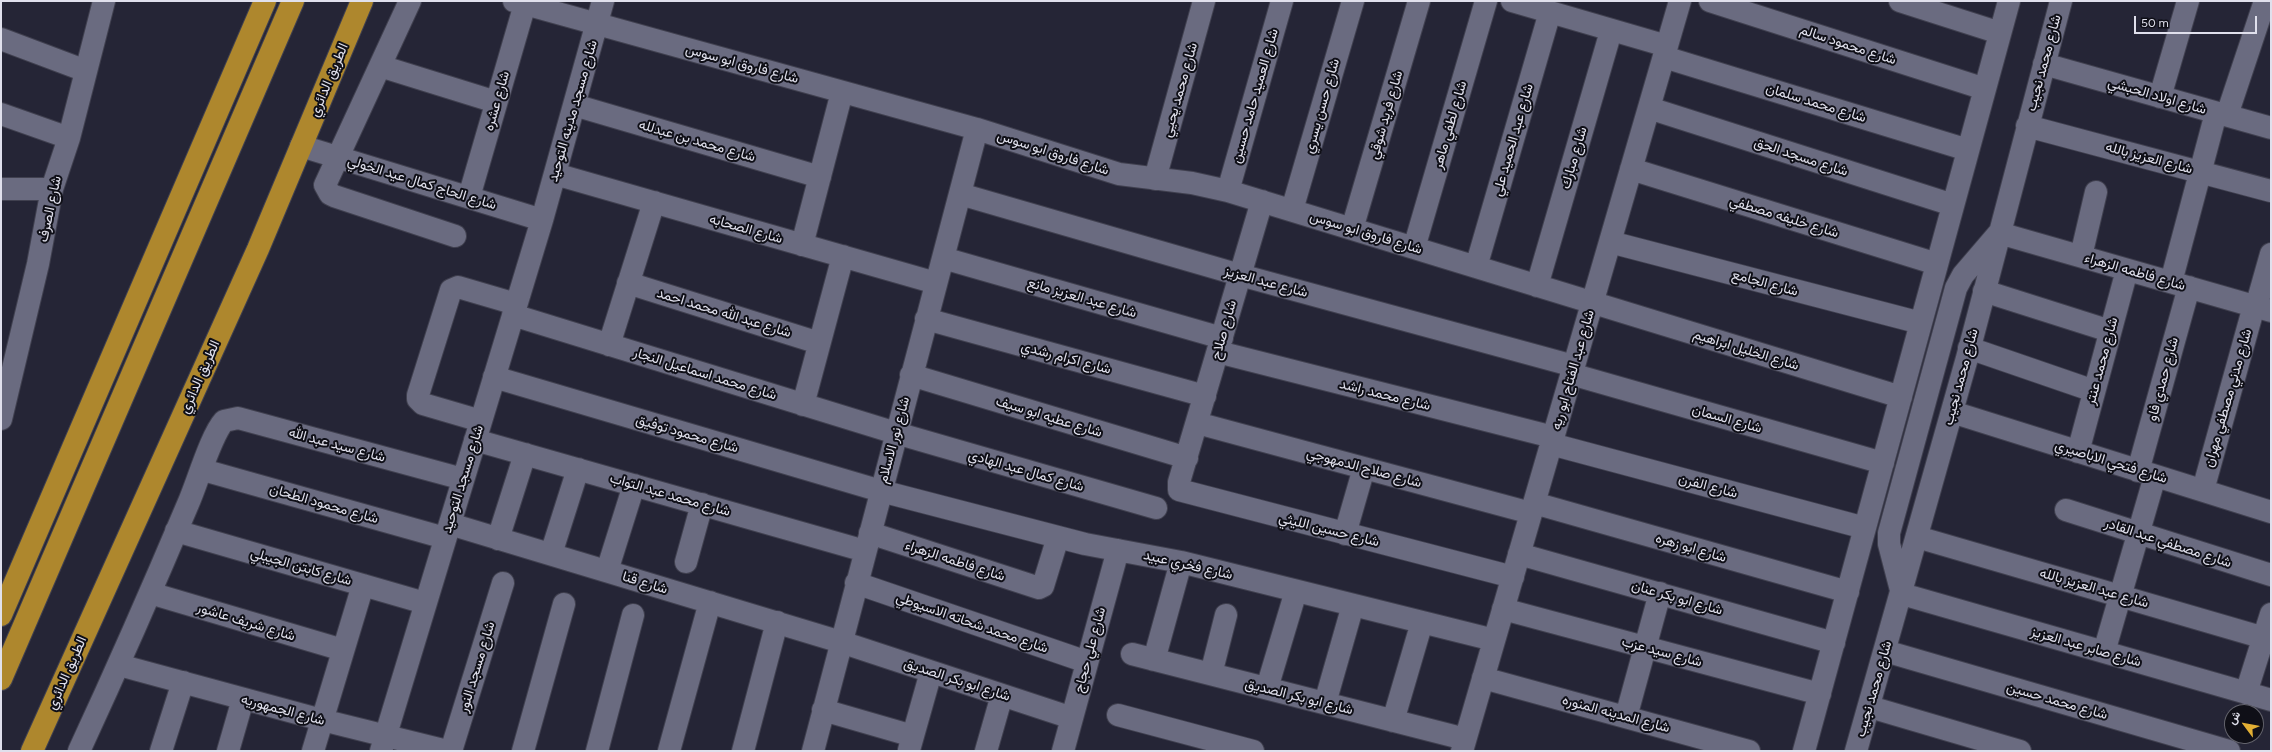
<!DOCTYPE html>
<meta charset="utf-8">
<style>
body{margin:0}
#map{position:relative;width:2272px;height:752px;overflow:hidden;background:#252536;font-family:Figtree,Vazirmatn,sans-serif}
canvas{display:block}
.frame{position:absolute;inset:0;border:2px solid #e0e0ec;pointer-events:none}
.north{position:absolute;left:2224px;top:704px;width:40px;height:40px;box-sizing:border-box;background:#0f0f17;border:1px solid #63636c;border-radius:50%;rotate:302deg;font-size:11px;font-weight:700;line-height:16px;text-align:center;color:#e0e0ec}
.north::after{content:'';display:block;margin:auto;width:14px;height:18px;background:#e2af34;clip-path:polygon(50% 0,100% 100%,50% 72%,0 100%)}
.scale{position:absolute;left:2134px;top:16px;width:123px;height:18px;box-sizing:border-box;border:2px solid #e0e0ec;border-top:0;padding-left:5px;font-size:12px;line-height:14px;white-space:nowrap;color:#e0e0ec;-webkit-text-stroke:3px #0f0f17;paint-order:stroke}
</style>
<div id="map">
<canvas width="2272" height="752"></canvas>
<div class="frame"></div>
<div class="north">ش</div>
<div class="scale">50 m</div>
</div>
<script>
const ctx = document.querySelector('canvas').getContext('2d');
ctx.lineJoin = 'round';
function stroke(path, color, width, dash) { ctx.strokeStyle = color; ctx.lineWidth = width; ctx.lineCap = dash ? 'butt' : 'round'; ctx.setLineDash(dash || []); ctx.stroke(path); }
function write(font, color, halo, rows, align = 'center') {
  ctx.font = font + ' Figtree,Vazirmatn,sans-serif'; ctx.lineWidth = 4; ctx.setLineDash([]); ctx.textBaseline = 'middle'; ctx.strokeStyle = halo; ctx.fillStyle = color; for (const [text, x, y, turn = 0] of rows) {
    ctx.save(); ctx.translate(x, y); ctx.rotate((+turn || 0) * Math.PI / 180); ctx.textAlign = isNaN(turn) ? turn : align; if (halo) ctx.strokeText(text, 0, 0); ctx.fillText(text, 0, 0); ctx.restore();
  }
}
const minor = new Path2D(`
 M410,1L325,185L330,194L334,196L455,236
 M514,1L977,129L1119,174L1192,183L1228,191L1901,397
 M1512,1L1667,46
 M1710,1L1985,89
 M1900,1L2000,33
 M1,39L86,71
 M1664,57L1968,150
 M2044,64L2271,128
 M380,66L496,102
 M2160,97L2188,1
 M574,105L820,177
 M1649,108L1953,205
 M1,114L69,138
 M2227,115L2265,1
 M2027,126L2271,191
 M301,146L542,220
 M1631,169L1937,264
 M555,174L936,283
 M1155,179L1204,1
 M1,189H52
 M1228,191L1282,1
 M960,194L1240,275L1574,366
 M469,197L525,4
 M1262,201L1179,482V490L1513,577
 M1292,210L1353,1
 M1352,229L1419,1
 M1610,242L1921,323
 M802,245L842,92
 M1414,248L1486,1
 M2081,256L2096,192
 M943,258L1222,338
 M1476,267L1550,12
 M2171,282L2216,113
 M628,283L819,343
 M1537,286L1611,31
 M1984,291L2110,331
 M2256,307L2271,254
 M2271,311L1999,233L1963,275L1956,288L1889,533V544L1902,594L2271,700
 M513,315L896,433L1156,508
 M926,319L1205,396
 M609,345L654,202
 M1969,348L2094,391
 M1218,352L1553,437
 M1571,374L1883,463
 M911,375L1187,458
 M494,377L881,491L1085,544L1181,562L1494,640
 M803,405L843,256
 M1952,412L2271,512
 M1,419L38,264L52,189L69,138L104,1
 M481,421L423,404L418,399V395L451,290L458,287L516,304
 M1197,423L1531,513
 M475,440L865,551
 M1551,444L1865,528
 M2078,452L2127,270
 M203,470L445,538
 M2138,471L2189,287
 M2203,490L2254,306
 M1534,503L1848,592
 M2066,510L2271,575
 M450,524L841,642L1072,718
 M176,531L425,603
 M870,533L1039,588L1043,586L1058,537
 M1345,534L1364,468
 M1917,537L2271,640
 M498,539L525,454
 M551,554L578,469
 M1519,554L1834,643
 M686,562L702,504
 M607,571L634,485
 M856,583L1087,662
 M150,593L343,650
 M1503,609L1820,694
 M1885,651L2229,751
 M2104,652L2155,476
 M1132,654L1465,739
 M1154,660L1181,562
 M119,665L322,720L447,751
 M1211,674L1226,615
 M1483,678L1749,751
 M1267,688L1296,591
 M2246,693L2271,614
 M1325,703L1353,605
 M1870,707L2020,751
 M823,710L913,736
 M1118,715L1253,751
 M1626,717L1660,593
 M1393,721L1422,622
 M909,750L931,672
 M79,751C117,669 153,587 188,504C197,484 211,435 224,421L238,418L463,479
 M161,751L183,682
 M228,751L243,699
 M313,751L363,585
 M381,751L542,220L603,1
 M451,751L503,583
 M523,751L564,604
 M597,751L633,615
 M669,751L710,602
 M743,751L777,622
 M813,751L977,129
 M986,751L1002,695
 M1063,751L1118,550
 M1462,751L1680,1
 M1804,751L2009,1
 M1856,751L1967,358L2061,1`);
const highway = new Path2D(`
 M1,615L265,1
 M1,679L293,1
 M32,751L258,249L362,1`);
stroke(minor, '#40404f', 24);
stroke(highway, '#40404f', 24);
stroke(minor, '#6a6b80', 22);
stroke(highway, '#ae872d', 22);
write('14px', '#e0e0ec', '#0f0f17', [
 ["شارع محمود سالم",1848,45,18],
 ["شارع محمد نجيب",2044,63,-75],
 ["شارع فاروق ابو سوس",742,64,15],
 ["الطريق الدائري",329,80,-67],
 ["شارع محمد يحيي",1180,90,-74],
 ["شارع العميد حامد حسين",1255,96,-74],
 ["شارع اولاد الحبشي",2157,96,16],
 ["شارع عشره",497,101,-74],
 ["شارع محمد سلمان",1816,103,17],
 ["شارع حسن يسري",1322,106,-74],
 ["شارع مسجد مدينه التوحيد",573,111,-74],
 ["شارع فريد شوقي",1386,115,-74],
 ["شارع لطفي ماهر",1450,125,-74],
 ["شارع عبد الحميد علي",1513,140,-74],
 ["شارع محمد بن عبدلله",697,141,16],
 ["شارع فاروق ابو سوس",1053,153,18],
 ["شارع مسجد الحق",1801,157,18],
 ["شارع مبارك",1574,158,-74],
 ["شارع العزيز بالله",2149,158,15],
 ["شارع الحاج كمال عيد الخولي",422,183,17],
 ["شارع الصرف",50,209,-78],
 ["شارع خليفه مصطفي",1784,217,17],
 ["شارع الصحابه",746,229,16],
 ["شارع فاروق ابو سوس",1366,233,17],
 ["شارع فاطمه الزهراء",2135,272,16],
 ["شارع عبد العزيز",1266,282,15],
 ["شارع الجامع",1765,283,15],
 ["شارع عبد العزيز مانع",1082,298,16],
 ["شارع عبد الله محمد احمد",724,313,17],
 ["شارع صلاح",1224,330,-74],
 ["شارع الخليل ابراهيم",1746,350,17],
 ["شارع اكرام رشدي",1066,358,15],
 ["شارع محمد عنتر",2102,361,-75],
 ["شارع عبد الفتاح ابو ريه",1573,370,-74],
 ["شارع محمد اسماعيل النجار",705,374,17],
 ["الطريق الدائري",200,377,-66],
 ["شارع محمد نجيب",1961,377,-75],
 ["شارع حمدي فاو",2163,379,-75],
 ["شارع محمد راشد",1385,395,14],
 ["شارع مدني مصطفي مهران",2228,398,-74],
 ["شارع عطيه ابو سيف",1049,417,17],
 ["شارع السمان",1727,419,16],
 ["شارع محمود توفيق",687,434,16],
 ["شارع نور الاسلام",894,440,-75],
 ["شارع سيد عبد الله",337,445,15],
 ["شارع فتحي الاباصيري",2111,462,17],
 ["شارع صلاح الدمهوجي",1364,468,15],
 ["شارع كمال عبد الهادي",1026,471,16],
 ["شارع مسجد التوحيد",463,479,-73],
 ["شارع الفرن",1708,486,15],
 ["شارع محمد عبد التواب",670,495,16],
 ["شارع محمود الطحان",324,504,16],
 ["شارع حسين الليثي",1329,530,14],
 ["شارع مصطفي عبد القادر",2168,543,18],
 ["شارع ابو زهره",1691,548,16],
 ["شارع فاطمه الزهراء",955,561,18],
 ["شارع فخري عبيد",1188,565,13],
 ["شارع كابتن الجيبلي",301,567,16],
 ["شارع قنا",645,583,17],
 ["شارع عبد العزيز بالله",2094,588,16],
 ["شارع ابو بكر عنان",1677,598,16],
 ["شارع شريف عاشور",246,622,17],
 ["شارع محمد شحاته الاسيوطي",972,623,19],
 ["شارع صابر عبد العزيز",2086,647,16],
 ["شارع علي حجاج",1090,650,-75],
 ["شارع سيد عزب",1662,652,15],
 ["شارع مسجد النور",477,667,-73],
 ["الطريق الدائري",67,673,-66],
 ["شارع ابو بكر الصديق",957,680,18],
 ["شارع محمد نجيب",1874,689,-74],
 ["شارع ابو بكر الصديق",1299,697,14],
 ["شارع محمد حسين",2057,701,16],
 ["شارع الجمهوريه",283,710,15],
 ["شارع المدينه المنوره",1616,714,15]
]);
</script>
